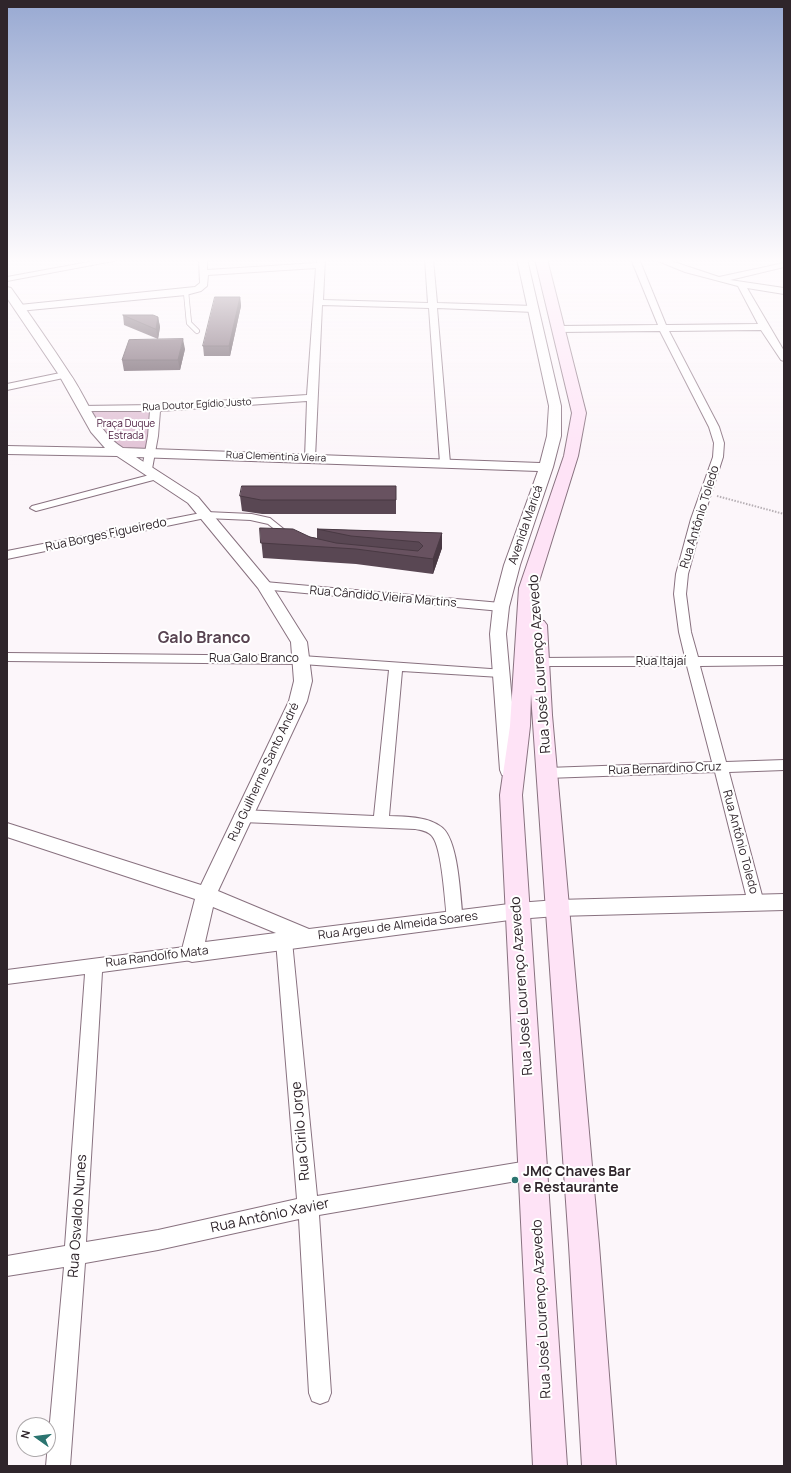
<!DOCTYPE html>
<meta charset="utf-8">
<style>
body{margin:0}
#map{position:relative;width:791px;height:1473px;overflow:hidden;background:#fcf6fa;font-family:Manrope,sans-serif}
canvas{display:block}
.frame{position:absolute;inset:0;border:8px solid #2f252b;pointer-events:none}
.north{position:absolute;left:16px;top:1417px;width:40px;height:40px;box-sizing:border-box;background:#fff;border:1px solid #aca8aa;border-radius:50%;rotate:284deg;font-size:11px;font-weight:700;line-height:16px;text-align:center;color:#2f252b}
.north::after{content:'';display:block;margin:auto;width:14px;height:18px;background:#2b7470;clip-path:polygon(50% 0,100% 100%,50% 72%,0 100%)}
</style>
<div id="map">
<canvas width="791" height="1473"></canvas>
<div class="frame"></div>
<div class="north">N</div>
</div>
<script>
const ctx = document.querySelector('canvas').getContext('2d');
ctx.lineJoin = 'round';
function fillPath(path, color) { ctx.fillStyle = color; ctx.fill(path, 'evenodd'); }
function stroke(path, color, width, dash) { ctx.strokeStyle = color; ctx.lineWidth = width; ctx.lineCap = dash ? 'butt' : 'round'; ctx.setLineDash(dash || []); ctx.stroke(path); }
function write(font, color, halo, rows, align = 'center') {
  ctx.font = font + ' Manrope,sans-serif'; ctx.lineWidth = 4; ctx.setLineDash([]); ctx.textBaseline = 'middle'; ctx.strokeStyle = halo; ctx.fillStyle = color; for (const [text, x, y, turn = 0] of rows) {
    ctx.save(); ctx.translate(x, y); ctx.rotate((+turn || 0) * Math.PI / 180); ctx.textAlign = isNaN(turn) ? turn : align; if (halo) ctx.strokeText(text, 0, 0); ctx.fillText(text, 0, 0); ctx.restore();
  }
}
fillPath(new Path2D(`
 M83,408H151V453L118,452Z`), '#e0c0d4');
const serviceFar1 = new Path2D(`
 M186,292L189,323L197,331`);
const service = new Path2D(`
 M206,515L251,517L269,521L284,533`);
const minor = new Path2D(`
 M105,259H124L7,281V277Z
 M199,259H207V270L317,263V259H325L323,300L428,303L425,259H433L437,303L534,306L538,309L534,312L437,308L450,463L449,465L445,466L440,463L429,308L322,305L315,458L314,460H306L305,458L307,401L160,411L158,436L152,469L151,471H143L142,469L148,436L150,411H83L78,408L80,406L155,405L307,395L316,268L208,275L207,286L201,291L186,295L19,311L15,308L19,305L195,287L200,283Z
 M631,259H639L666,325L758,324L738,286L685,272L653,259H665L719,277L784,263V267L730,280L784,288V294L747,288L784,351V361L781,360L761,330L669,331L719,427L724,443L723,457L703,519L688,574L686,594L691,632L698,657H784V665L700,666L726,762L784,760V770L729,772L764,903L762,908L756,909L750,908L748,903L715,772L547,778L542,777L540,773L542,769L547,768L712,762L687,666H539L534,665L532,662L534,659L539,658L685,657L679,632L674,594L676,574L691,519L713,457L714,443L709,427L660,331L558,332L554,329L558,326L658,325Z
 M65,372L70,375L68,377L7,390V384Z
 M157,473L161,474L162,476L161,478L36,511L30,508L32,506Z
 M206,512L210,513L212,515L210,517L7,559V551Z
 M265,582L501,603L507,607L501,611L261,589L259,586Z
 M7,653L302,656L505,670L507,673L505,676L500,677L402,671L389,816C406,817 425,816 440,826C459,837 460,898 463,919L461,924L455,926L449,924L447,919C445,903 442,847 432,836C428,831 421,830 415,829L242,822L237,820L234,816L237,812L242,810L374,816L389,670L302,664L7,661Z
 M284,934L290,936L292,941L317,1196L534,1160L541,1162L544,1169L541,1176L534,1178L319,1215L331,1393L328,1401L320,1404L312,1401L309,1393L299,1219L158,1250L85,1263L70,1466H46L64,1267L7,1276V1256L65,1246L85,974L7,984V970L192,946L198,948L200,953L198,958L192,960L102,972L86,1242L158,1230L297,1199L276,941L278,936Z`);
const tertiary = new Path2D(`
 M517,259H527L561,406V436L553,467L520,565L509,607L506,634L518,770L516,775L509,777L502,775L500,770L490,634L493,607L504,565L538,471L136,457L198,497L270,583L307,642L312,681L307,701L218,891L309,929L517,903L557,900L784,894V910L557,916L517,919L192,962L184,959L181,953L195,899L7,837V823L201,885L289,701L294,681L291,642L258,588L188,503L117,456L7,454V446L105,448L91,432L59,375L7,298V287L11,288C31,316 51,345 70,374C87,398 97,432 123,448L540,463L547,436L549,406ZM213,907L276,933L205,942Z`);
const secondary = new Path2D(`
 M535,259H547L586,413L578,456L537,588L535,620L544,621L547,625L552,715L599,1245L616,1466H582L569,1245L531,694L530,726L522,795L567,1466H533L500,795L510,726L519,588L564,456L572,413Z`);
stroke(serviceFar1, '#88717f', 6);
stroke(service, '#88717f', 8);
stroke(minor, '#88717f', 2);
stroke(tertiary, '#88717f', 2);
stroke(secondary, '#88717f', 2);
stroke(new Path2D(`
 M717,496L784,514`), '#b7b0b5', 2, [1.5, 1.5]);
stroke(serviceFar1, '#fff', 4.5);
stroke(service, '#fff', 6);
fillPath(minor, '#fff');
fillPath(tertiary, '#fff');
fillPath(secondary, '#fee3f6');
fillPath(new Path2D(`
 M240,297L241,306L230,356H204L203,346Z
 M123,315L158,317L160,327L158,339L124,325Z
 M185,349L180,370L124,371L122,360Z
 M396,486V514H262L242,511L240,496Z
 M260,528L317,538V529L442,533V548L433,574L356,564L263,558Z`), '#594753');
fillPath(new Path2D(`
 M240,297L241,306L230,356L229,346Z
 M158,317L160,327L158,339L156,329Z
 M183,339L185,349L180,370L178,360Z
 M442,533V548L433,574V559Z`), '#493943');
const building = new Path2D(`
 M215,297H240L229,346H203Z
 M123,315H153L158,317L156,329Z
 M183,339L178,360H122L129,340Z
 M242,486H396V500H261L240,496Z
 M260,528L293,529L310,537L336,543L418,551L423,546L419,542L351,536L317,529L442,533L433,559L356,549L261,543Z`);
fillPath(building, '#685260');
stroke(building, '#493943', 1);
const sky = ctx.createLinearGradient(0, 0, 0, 465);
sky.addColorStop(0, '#98a9d2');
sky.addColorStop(0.56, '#fefbfd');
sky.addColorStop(1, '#fefbfd00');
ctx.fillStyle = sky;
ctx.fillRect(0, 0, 791, 465);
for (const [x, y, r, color] of [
 [515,1180,4,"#2b7470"]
]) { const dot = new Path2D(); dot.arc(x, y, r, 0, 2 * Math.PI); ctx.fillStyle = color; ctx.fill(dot); stroke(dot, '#fff', 1.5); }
write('10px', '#2f252b', '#fff', [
 ["Rua Doutor Egídio Justo",197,405,-3],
 ["Rua Clementina Vieira",276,457,2]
]);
write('10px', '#47173a', '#fff', [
 ["Praça Duque",126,424],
 ["Estrada",126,436]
]);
write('12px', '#2f252b', '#fff', [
 ["Rua Antônio Toledo",700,517,-73],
 ["Avenida Maricá",526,525,-71],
 ["Rua Borges Figueiredo",106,535,-12],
 ["Rua Cândido Vieira Martins",383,597,5],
 ["Rua Galo Branco",254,659],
 ["Rua Itajaí",661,662],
 ["Rua Bernardino Cruz",665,769,-2],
 ["Rua Guilherme Santo André",264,772,-65],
 ["Rua Antônio Toledo",740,842,75],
 ["Rua Argeu de Almeida Soares",398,926,-7],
 ["Rua Randolfo Mata",157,957,-7]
]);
write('14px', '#2f252b', '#fff', [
 ["Rua José Lourenço Azevedo",540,664,-94],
 ["Rua José Lourenço Azevedo",522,986,-94],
 ["Rua Cirilo Jorge",301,1131,-95],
 ["Rua Osvaldo Nunes",78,1216,-86],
 ["Rua Antônio Xavier",270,1216,-12],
 ["Rua José Lourenço Azevedo",542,1309,-93]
]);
write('bold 14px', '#2f252b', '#fff', [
 ["JMC Chaves Bar",523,1172],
 ["e Restaurante",523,1188]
], 'left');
write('bold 16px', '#584351', '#fff', [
 ["Galo Branco",204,639]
]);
</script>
